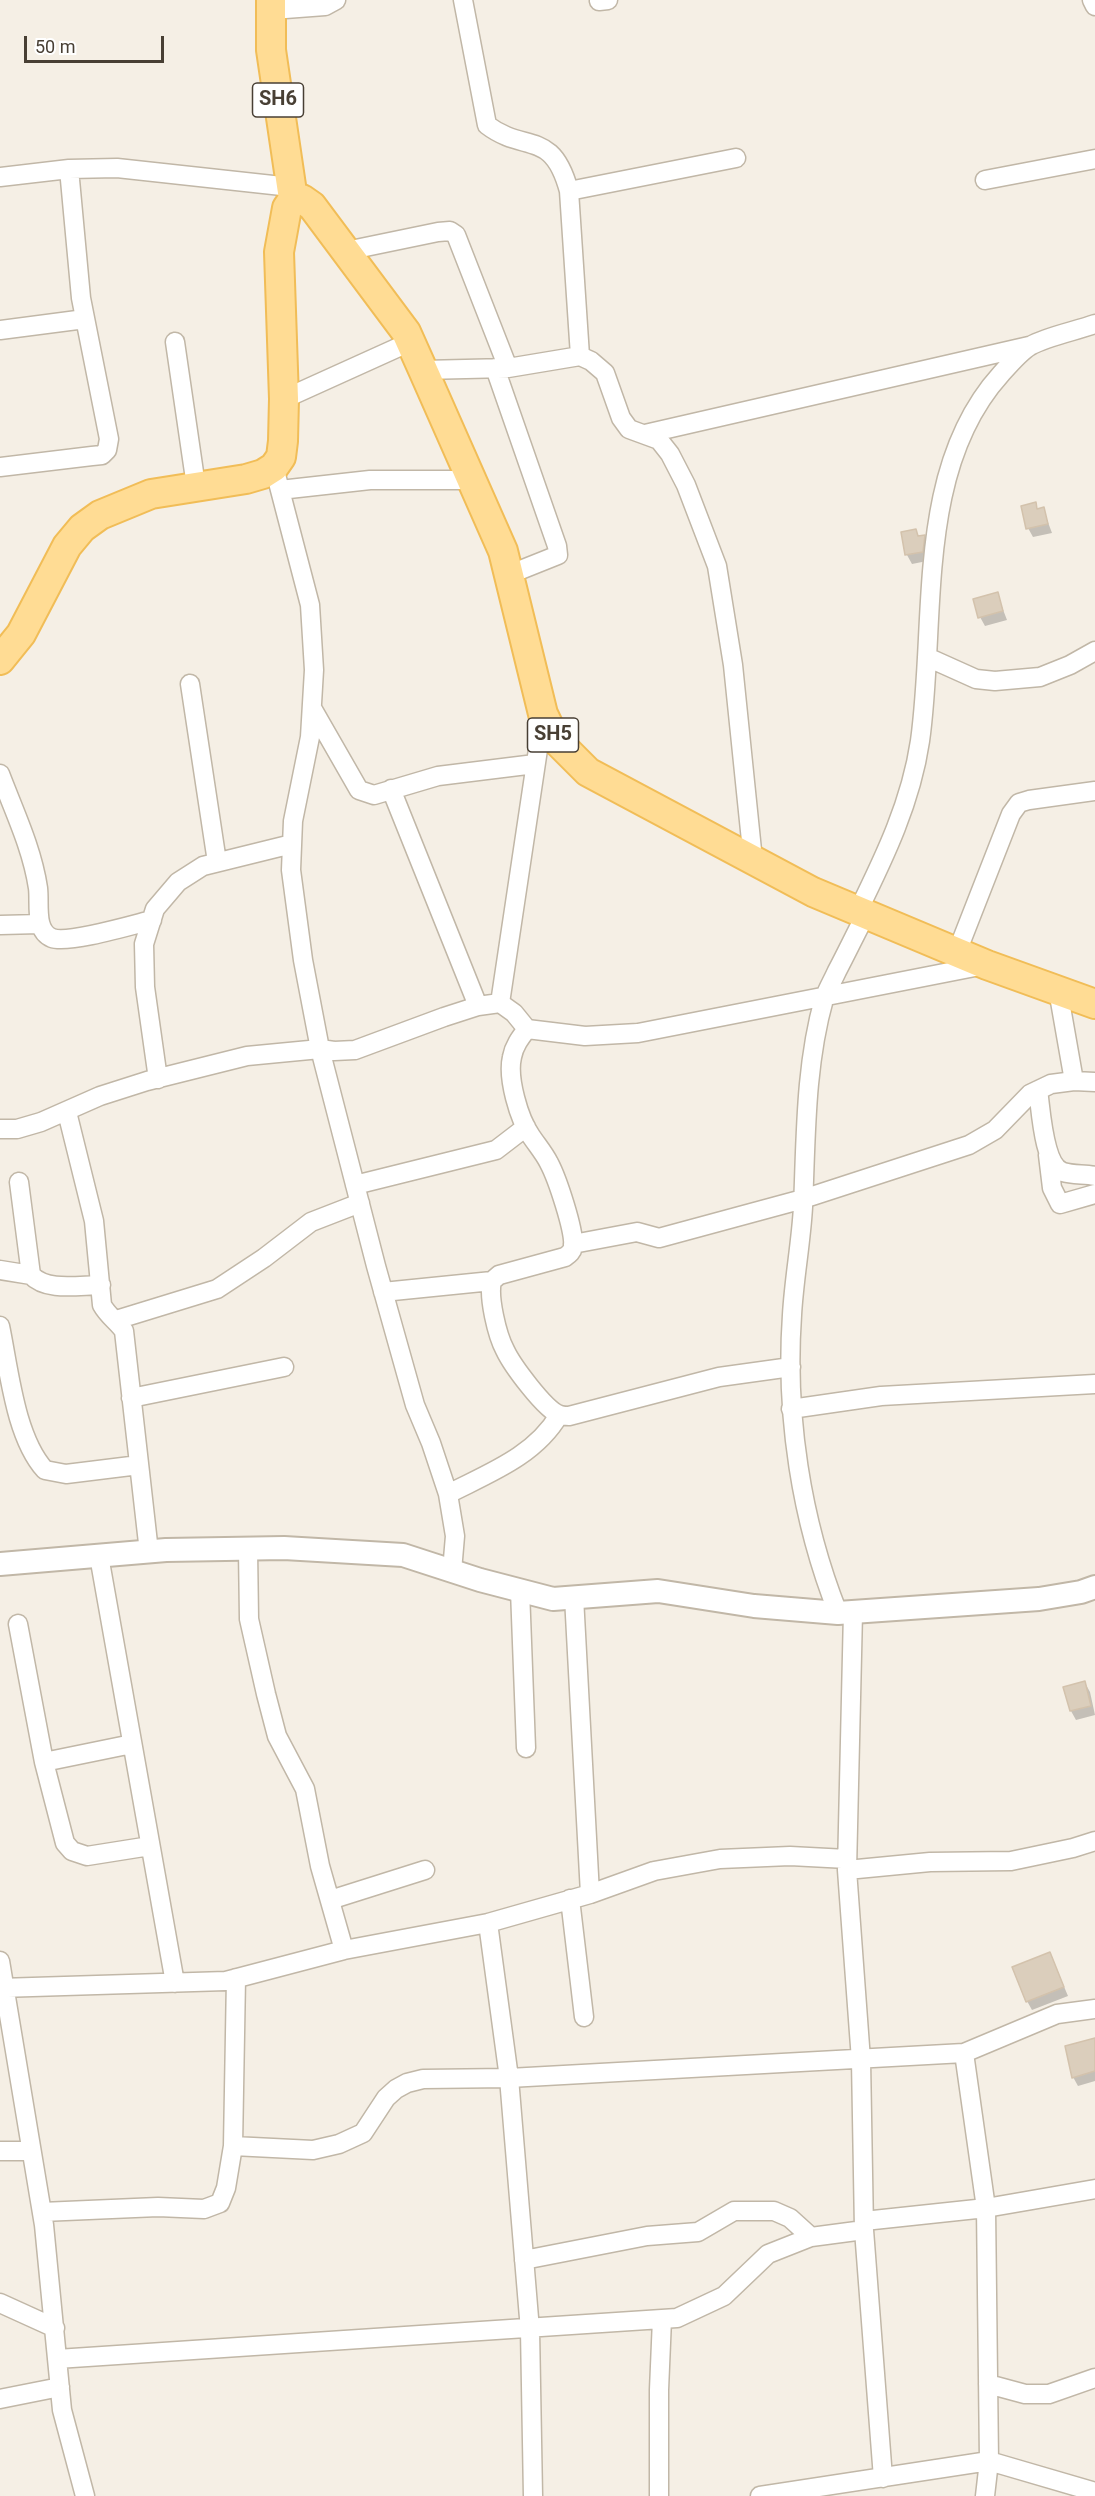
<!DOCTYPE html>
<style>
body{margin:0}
#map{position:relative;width:1095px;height:2496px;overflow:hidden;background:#f5efe5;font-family:Roboto,sans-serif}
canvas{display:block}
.scale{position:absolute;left:24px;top:36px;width:140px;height:27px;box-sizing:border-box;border:3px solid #483f34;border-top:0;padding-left:8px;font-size:18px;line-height:21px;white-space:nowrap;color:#483f34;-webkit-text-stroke:4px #fff;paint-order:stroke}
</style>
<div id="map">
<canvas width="1095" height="2496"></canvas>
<div class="scale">50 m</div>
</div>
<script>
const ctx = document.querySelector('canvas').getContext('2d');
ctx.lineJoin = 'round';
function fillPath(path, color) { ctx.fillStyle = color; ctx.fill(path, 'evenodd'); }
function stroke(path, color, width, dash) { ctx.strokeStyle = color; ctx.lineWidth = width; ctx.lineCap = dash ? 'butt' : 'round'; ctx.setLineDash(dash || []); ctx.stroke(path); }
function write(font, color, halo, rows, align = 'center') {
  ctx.font = font + ' Roboto,sans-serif'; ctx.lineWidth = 4.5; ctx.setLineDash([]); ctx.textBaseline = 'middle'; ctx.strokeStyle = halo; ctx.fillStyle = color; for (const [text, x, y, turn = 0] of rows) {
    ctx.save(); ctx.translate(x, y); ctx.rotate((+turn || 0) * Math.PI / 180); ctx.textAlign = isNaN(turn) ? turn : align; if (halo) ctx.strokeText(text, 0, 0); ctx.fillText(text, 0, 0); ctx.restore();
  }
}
fillPath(new Path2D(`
 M1035,504L1038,510L1043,509L1052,533L1033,537L1028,528Z
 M916,531L919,537L924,536L929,545L927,561L912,564L907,555Z
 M997,594L1007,620L985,626L980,617Z
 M1085,1683L1090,1692L1095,1715L1076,1720L1071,1711L1065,1688Z
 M1054,1963L1068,1996L1032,2010L1027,2001Z
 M1095,2040V2081L1078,2086L1073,2077Z`), '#0003');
const building = new Path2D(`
 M1036,502L1037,509L1044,507L1048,524L1026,529L1021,506Z
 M916,529L918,536L925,535L923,552L905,555L901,532Z
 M998,592L1003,611L978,618L973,599Z
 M1085,1681L1091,1706L1070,1711L1063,1687Z
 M1050,1952L1064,1987L1026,2002L1012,1967Z
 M1095,2038V2071L1072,2078L1065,2046Z`);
fillPath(building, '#dbcebc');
stroke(building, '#d3c2ac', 1.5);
const minor = new Path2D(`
 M463,0L487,125C525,154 552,128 569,191L580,356
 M1092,0L1095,6
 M599,1L608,0
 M272,10L325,6L336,0
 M0,177L69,169L117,168L291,187
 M985,180L1095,159
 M569,191L736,158
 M346,251L438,232L450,231L456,235L508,368
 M0,330L85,319
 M175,342L196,486
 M495,368L557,546L558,555L508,575
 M423,370L508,368L580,356L591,361L605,373L621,418L629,429L659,440L670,454L686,485L717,566L733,665L753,860
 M284,399L410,342
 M645,434L1029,346
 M0,467L92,456L102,455L107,450L109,439L81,298L69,169
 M274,467L310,605L314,670L310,737L293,821L291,870L303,960L320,1049L376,1266L415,1405L431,1443L448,1494L455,1536L452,1571
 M280,490L370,480H472
 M927,657L976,679L995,681L1040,677L1070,665L1095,651
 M190,684L217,862
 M312,708L359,790L374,795L438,776L535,764
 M0,774C14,811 32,848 38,888C40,903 34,931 52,938C68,944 132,925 152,920
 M391,789L478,1006
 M858,911C885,856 911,802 920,741C937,621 914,470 1001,374C1009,365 1020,352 1030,346C1048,336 1076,331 1095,324
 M0,925L40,924
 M957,952L1011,814L1019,803L1029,800L1095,791
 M1058,990L1074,1081
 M500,1003L543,716
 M527,1029C520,1038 514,1046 512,1057C507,1078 519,1119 531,1136C537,1145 544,1153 549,1163C557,1178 575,1231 573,1247C572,1252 569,1254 565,1257L499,1275L492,1281C488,1297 497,1335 505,1350C512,1365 545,1410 560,1415C563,1416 566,1416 569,1416L719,1377L791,1367
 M158,1079L145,987L144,944L155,909L178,882L203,866L292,844
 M1038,1090C1041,1109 1043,1165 1063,1172C1072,1175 1085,1174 1095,1176
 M67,1112L94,1221L102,1305C108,1316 117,1321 124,1331L149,1552
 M0,1129H17L41,1122L100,1096L147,1081L247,1056L320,1049L334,1051L355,1050L444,1017L478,1006L500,1003L514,1013L527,1029L585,1036L638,1033L985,965
 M1048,1155L1052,1188L1060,1204L1095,1194
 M19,1182L31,1275C47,1292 79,1285 101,1285
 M355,1185L496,1150L526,1127
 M573,1244L637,1232L659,1238L803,1199L969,1145L995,1130L1030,1094L1051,1084L1074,1081L1095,1082
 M0,1270L31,1275
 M383,1292L492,1281
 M116,1320L217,1289L264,1258L311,1222L360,1203
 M0,1326C9,1369 15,1437 45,1470L66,1474L139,1465
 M131,1398L284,1367
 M791,1409L881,1396L1095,1384
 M448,1494C489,1473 535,1456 559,1415
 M248,1549L249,1619L266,1694L277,1736L305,1789L320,1866L344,1950
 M99,1556L175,1983
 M520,1590L526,1748
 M574,1597L590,1894
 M853,1612L847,1870L861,2060L864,2230L883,2478
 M838,1613C801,1520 785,1415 792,1315C794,1279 801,1243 803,1207C806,1138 805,1066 824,999C827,990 833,980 837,971C847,952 856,933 866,914
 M18,1624L44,1762L65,1843L72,1851L87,1856L150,1846
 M44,1762L132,1744
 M847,1870L930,1862L1011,1861L1073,1848L1095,1841
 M570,1899L584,2017
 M330,1900L425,1870
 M488,1923L509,2078L530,2330L533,2496
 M0,1961L44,2225L62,2410L85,2496
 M0,1988L226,1981L344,1950L488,1923L590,1894L654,1871L720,1859L790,1856L847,1859
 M964,2053L986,2208L989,2461L985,2496
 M233,2146L313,2150L339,2144L363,2133L386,2098L396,2089L407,2083L423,2079L509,2078L964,2053L1057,2014L1095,2009
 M0,2151H31
 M42,2212L158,2207L204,2209L220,2203L226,2188L233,2146L236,1978
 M864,2221L986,2208L1095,2189
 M524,2260L647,2236L698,2232L734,2211H774L790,2218L811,2237
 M0,2303L55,2328
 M57,2359L677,2318L724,2296L768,2254L811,2237L864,2230
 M988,2384L1025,2394H1049L1095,2378
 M0,2399L60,2387
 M659,2496V2390L662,2319
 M760,2496L989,2461L1095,2492`);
const tertiary = new Path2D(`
 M0,1564L166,1550L284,1548L403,1555L480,1580L553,1599L658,1591L754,1606L838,1613L1039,1599L1081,1592L1095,1587`);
const primary = new Path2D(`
 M293,199H302L312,206L406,332L423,370L503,551L543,714L555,739L588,772L813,892L987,965L1095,1004
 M0,660L21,634L67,546L82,528L100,515L151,494L246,479L263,474L274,467L281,457L283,441L284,399L279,252L287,208L293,199L271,50V0`);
stroke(minor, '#c1b7a7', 21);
stroke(tertiary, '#c1b7a7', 26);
stroke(primary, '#f1bd57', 32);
stroke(minor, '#fff', 18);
stroke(tertiary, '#fff', 22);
stroke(primary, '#ffdc94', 28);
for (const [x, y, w] of [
 [278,100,51],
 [553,735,51]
]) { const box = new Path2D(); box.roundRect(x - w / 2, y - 17, w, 34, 4.5); ctx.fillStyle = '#fff'; ctx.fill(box); stroke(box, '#483f34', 1.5); }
write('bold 20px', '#483f34', null, [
 ["SH6",278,100],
 ["SH5",553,735]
]);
</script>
